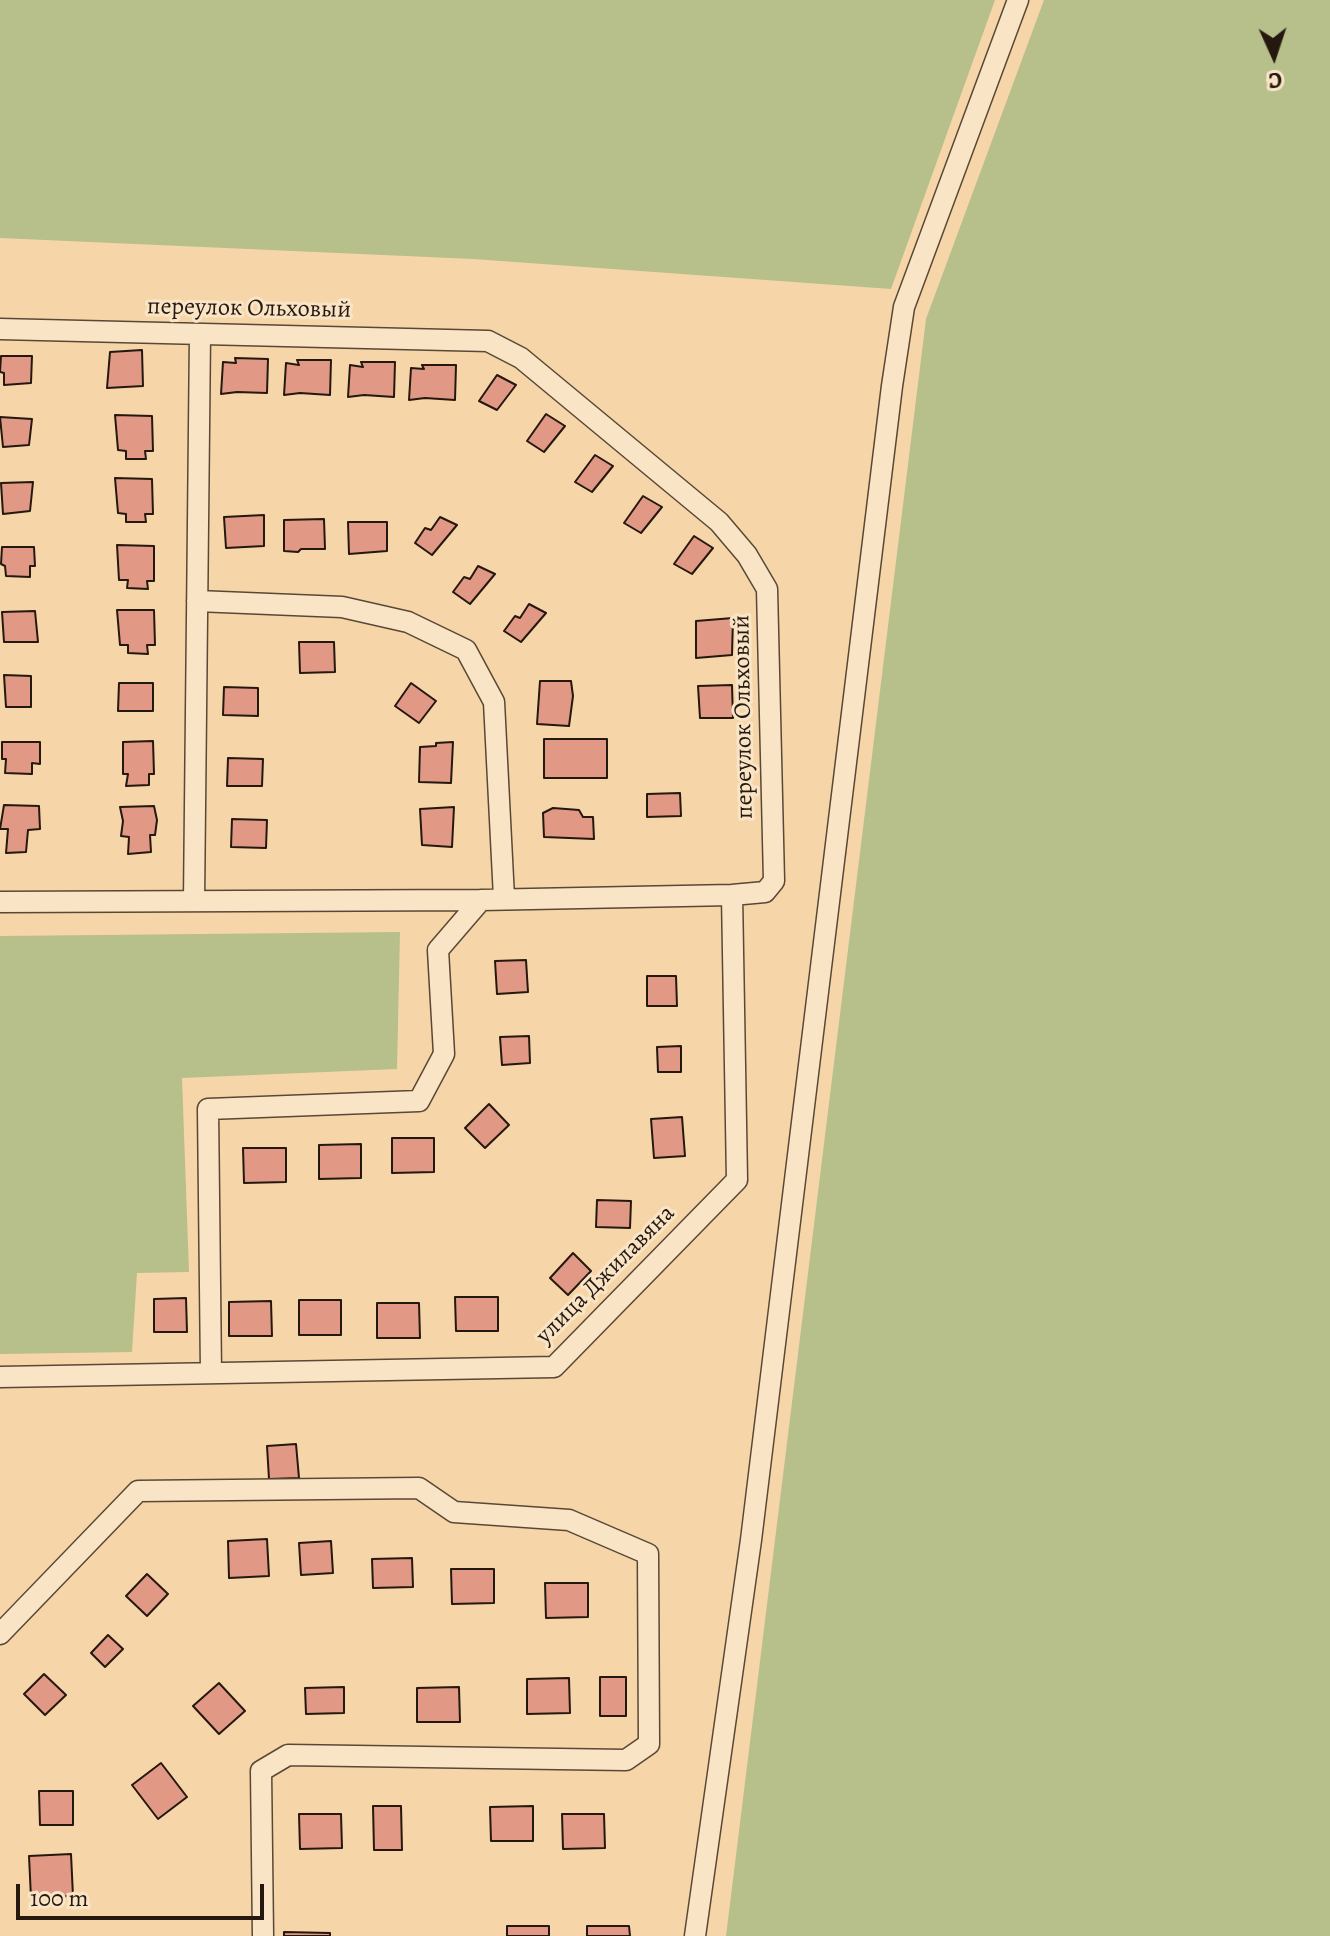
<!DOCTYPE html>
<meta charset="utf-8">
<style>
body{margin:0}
#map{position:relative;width:1330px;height:1936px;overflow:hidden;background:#f6d6a8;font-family:Alegreya,serif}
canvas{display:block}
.north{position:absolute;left:1234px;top:16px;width:80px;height:80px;-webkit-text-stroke:6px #f9e4c6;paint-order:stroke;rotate:177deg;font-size:22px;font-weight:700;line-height:32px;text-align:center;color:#24180f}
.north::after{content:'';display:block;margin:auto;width:28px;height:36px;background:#24180f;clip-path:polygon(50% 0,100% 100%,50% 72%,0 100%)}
.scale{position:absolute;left:16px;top:1884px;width:248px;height:36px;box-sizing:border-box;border:4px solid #24180f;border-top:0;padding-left:10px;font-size:24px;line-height:28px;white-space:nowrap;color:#24180f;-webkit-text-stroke:6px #f9e4c6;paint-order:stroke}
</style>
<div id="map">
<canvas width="1330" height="1936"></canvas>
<div class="north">С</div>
<div class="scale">100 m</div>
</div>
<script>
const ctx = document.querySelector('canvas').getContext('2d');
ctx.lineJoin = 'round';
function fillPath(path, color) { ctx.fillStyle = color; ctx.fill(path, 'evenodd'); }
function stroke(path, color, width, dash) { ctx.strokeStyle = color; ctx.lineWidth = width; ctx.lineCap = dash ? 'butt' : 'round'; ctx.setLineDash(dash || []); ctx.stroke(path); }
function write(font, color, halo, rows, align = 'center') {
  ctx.font = font + ' Alegreya,serif'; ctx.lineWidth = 6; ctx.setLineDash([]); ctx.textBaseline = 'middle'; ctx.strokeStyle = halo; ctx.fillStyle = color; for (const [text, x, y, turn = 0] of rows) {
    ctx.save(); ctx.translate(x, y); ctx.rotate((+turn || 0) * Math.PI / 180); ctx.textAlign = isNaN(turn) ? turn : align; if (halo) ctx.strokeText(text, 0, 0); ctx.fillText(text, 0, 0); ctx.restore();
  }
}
fillPath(new Path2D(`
 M0,0H995L891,289L473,259L0,238Z
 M1044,0H1330V1936H726L926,319Z
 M400,932L397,1069L182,1078L189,1272L137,1273L132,1352L0,1354V936Z`), '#b7bf8b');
const building = new Path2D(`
 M142,350L143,386L107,388L110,352Z
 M1,356H32L31,383L4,385V373L0,372Z
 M235,358L268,359L267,393L237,392L221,394L223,362L236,363Z
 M297,360H331L330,395L300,393L284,395L286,363L299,365Z
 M361,362H395L394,397L364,395L348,397L350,365L363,367Z
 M422,365H456L455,400L425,398L409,400L411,368L424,369Z
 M497,375L516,385L497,410L479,401Z
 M546,414L565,426L544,452L527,441Z
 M115,415L152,416L153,451H145L146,459H126V451L118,450Z
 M0,417L32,419L29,445L3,447Z
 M595,455L613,466L592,492L575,482Z
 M115,478L152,479L153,514H145L146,522H126V514L118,513Z
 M33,482L30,511L3,514L1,483Z
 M643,496L662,507L641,533L624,523Z
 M264,515V546L226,548L224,517Z
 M440,517L457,525L432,555L415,543L425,528L431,530Z
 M324,519L325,549H301L298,552L284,551V520Z
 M348,522H387V551L349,554Z
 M694,536L713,548L692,574L674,564Z
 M117,545L154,546V581H147L148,589L127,588L128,580H119Z
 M2,547H34L35,566H30V577L6,576L5,566L1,564Z
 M478,566L495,574L470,604L453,592L464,577L470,579Z
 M529,604L546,613L521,642L504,631L515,616L520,618Z
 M117,610H154L155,645H147L148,654L128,653V645H120Z
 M35,611L38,642H4L2,612Z
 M733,618L732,655L696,658V621Z
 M299,642H334L335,672L300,673Z
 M4,675L31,676V707H6Z
 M540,681H571L573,696L569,726L537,724Z
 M119,683H153V711H118Z
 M411,683L436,701L419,723L395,706Z
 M732,685L733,718H700L698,686Z
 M224,687L258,688V716L223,715Z
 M544,739H607V778H544Z
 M153,741L154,774H149V785L126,786L128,774H123V742Z
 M2,742H40V764L32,763V774L5,773L6,759H2Z
 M453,742L451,783L419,782L420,747L436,746V743Z
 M228,758L263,759L262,786H227Z
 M680,793L681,816L647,817V794Z
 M4,805L39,806L40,829L28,830L26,852L6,853L8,829H0Z
 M154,806L157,820L155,835H150L151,852L128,854L129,837L121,836L123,821L120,807Z
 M454,807L452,847L422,845L420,809Z
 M553,808L579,810L583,817H593L594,839L544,837L543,813Z
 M232,819L267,820L266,848L231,847Z
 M526,960L528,992L497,994L495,961Z
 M647,976H676L677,1006H647Z
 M529,1036L530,1063L502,1065L500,1037Z
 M681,1046V1072H658L657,1047Z
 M489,1104L509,1125L485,1148L465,1128Z
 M682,1117L685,1156L654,1158L651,1119Z
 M392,1138H434V1172L392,1173Z
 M361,1144V1178L319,1179V1145Z
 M243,1148H286V1182L244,1183Z
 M597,1200L631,1201L630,1228L596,1227Z
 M573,1253L591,1271L568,1295L550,1278Z
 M455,1297H498V1331H456Z
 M186,1298L187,1332H154V1299Z
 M299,1300H341V1335H299Z
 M271,1301L272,1336H229V1302Z
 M377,1303H419L420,1338H377Z
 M296,1444L299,1478L269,1479L267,1446Z
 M267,1539L269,1576L229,1578L228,1541Z
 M331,1541L333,1573L301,1575L299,1543Z
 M412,1558L413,1587L373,1588L372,1559Z
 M451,1569H494V1603L452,1604Z
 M147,1574L168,1594L147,1616L126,1596Z
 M545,1583H588V1617L546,1618Z
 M108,1635L123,1649L105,1667L91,1653Z
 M44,1674L66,1695L45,1715L24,1694Z
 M600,1677H626V1716H600Z
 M569,1678L570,1713L527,1714V1679Z
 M219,1683L245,1711L219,1734L193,1706Z
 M344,1687V1713L306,1714L305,1688Z
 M459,1687L460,1722H417V1688Z
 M161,1763L187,1797L158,1819L132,1785Z
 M39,1791H73V1825H40Z
 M373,1806H401L402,1850H374Z
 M533,1806V1841H491L490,1807Z
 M299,1814H341L342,1848L300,1849Z
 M562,1814H604L605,1848L563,1849Z
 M71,1854L73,1896L31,1898L29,1856Z
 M507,1926H549V1936H507Z
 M587,1926H629L630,1936H587Z
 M284,1932L330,1933V1936H284Z`);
fillPath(building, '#e19986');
stroke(building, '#24180f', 2);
const minor = new Path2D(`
 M0,329L488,341L521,358L719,522L747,555L767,589L774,881L765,892L732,895L481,900L0,902
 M197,601L342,607L408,622L466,650L494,702L504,898
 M194,901L200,334
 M211,1373L208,1109L419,1101L444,1054L438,950L481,900
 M0,1377L554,1367L737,1180L732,895
 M0,1634L138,1491L419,1488L454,1512L569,1520L648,1554L649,1744L626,1760L288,1755L261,1771L263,1936
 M695,1936L751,1540L892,386L904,307L1018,0`);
stroke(minor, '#584835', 23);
stroke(minor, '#f9e4c6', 20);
write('24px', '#24180f', '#f9e4c6', [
 ["переулок Ольховый",249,309,1],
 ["переулок Ольховый",744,717,-91],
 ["улица Джилавяна",606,1275,-45]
]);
</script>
